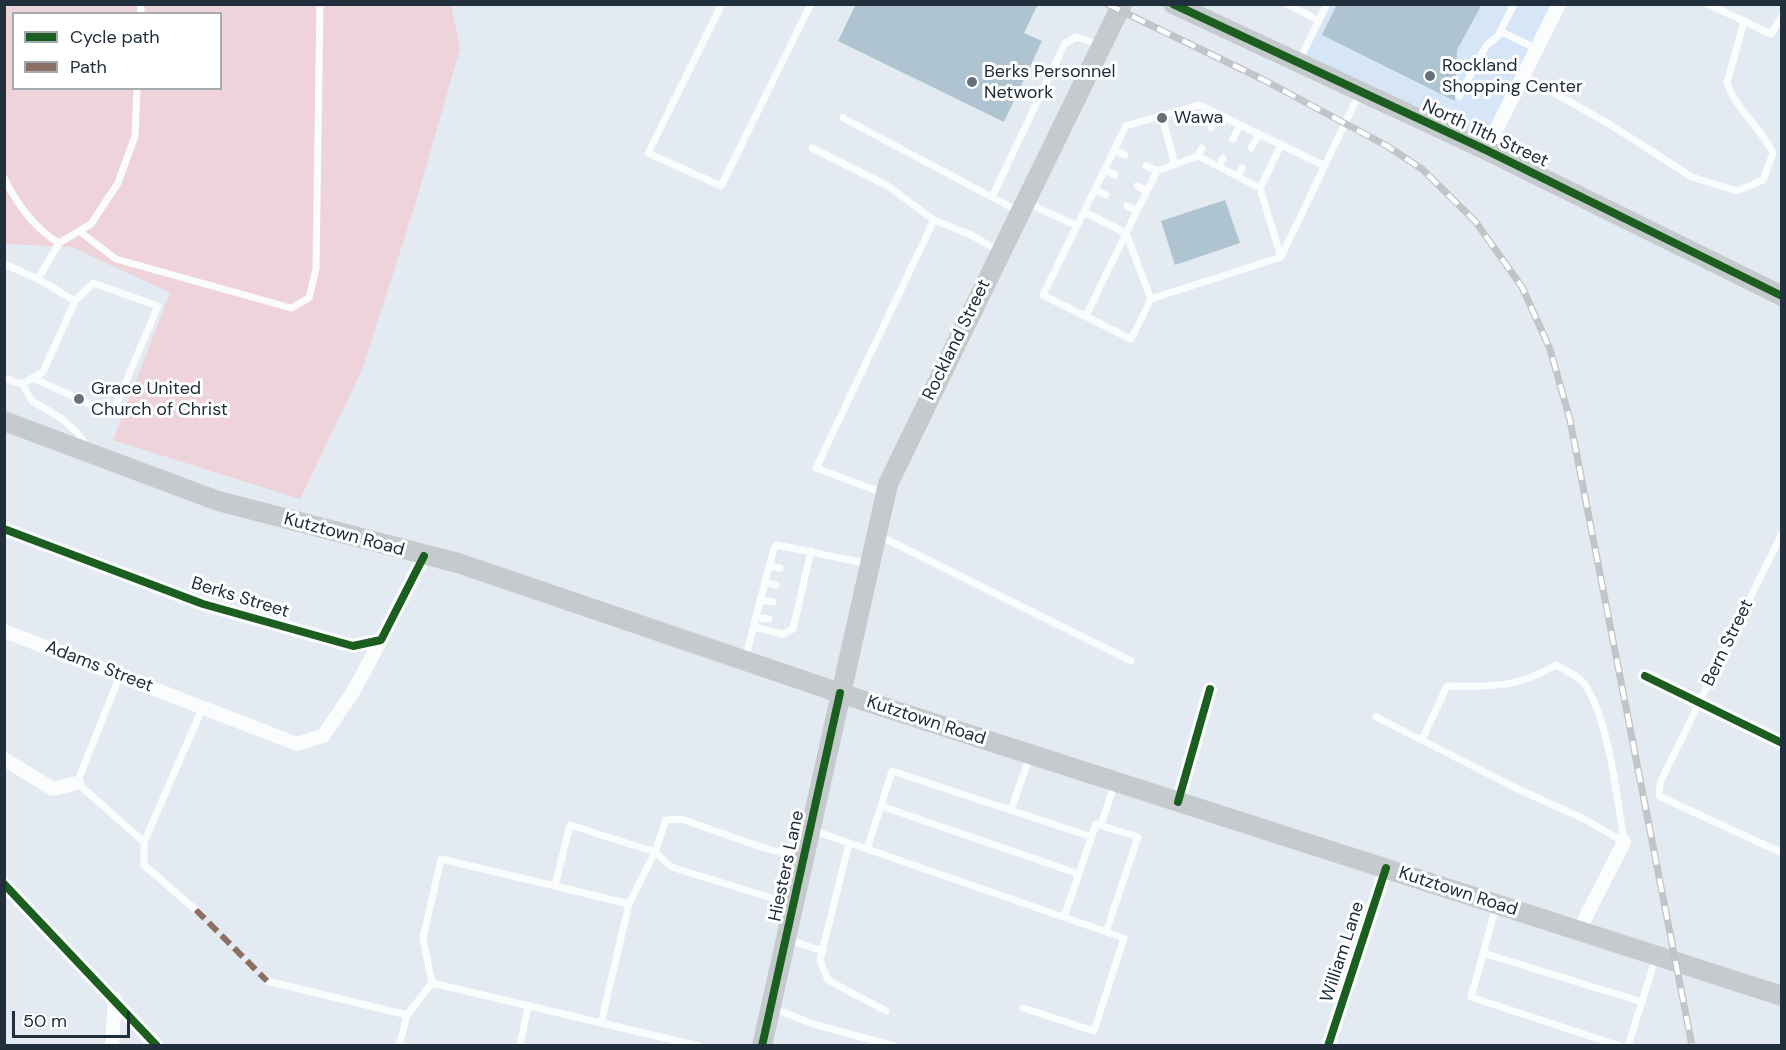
<!DOCTYPE html>
<style>
body{margin:0}
#map{position:relative;width:1786px;height:1050px;overflow:hidden;background:#e3eaf2;font-family:"DM Sans",sans-serif}
canvas{display:block}
.frame{position:absolute;inset:0;border:6px solid #212e3b;pointer-events:none}
.legend{position:absolute;left:12px;top:12px;width:210px;height:78px;box-sizing:border-box;background:#fff;border:2px solid #a6abb1;margin:0;padding:8px 10px;list-style:none;font-size:18px;color:#212e3b}
.legend li{display:flex;align-items:center;gap:12px;height:30px}
.legend b{width:30px;border:2px solid #a6abb1}
.scale{position:absolute;left:12px;top:1011px;width:118px;height:27px;box-sizing:border-box;border:3px solid #212e3b;border-top:0;padding-left:8px;font-size:18px;line-height:21px;white-space:nowrap;color:#212e3b;-webkit-text-stroke:4px #fff;paint-order:stroke}
</style>
<div id="map">
<canvas width="1786" height="1050"></canvas>
<div class="frame"></div>
<ul class="legend">
<li><b style="height:8px;background:#1b5e20"></b>Cycle path</li>
<li><b style="height:8px;background:#8d6e63"></b>Path</li>
</ul>
<div class="scale">50 m</div>
</div>
<script>
const ctx = document.querySelector('canvas').getContext('2d');
ctx.lineJoin = 'round';
function fillPath(path, color) { ctx.fillStyle = color; ctx.fill(path, 'evenodd'); }
function stroke(path, color, width, dash) { ctx.strokeStyle = color; ctx.lineWidth = width; ctx.lineCap = dash ? 'butt' : 'round'; ctx.setLineDash(dash || []); ctx.stroke(path); }
function write(font, color, halo, rows, align = 'center') {
  ctx.font = font + ' "DM Sans",sans-serif'; ctx.lineWidth = 6; ctx.setLineDash([]); ctx.textBaseline = 'middle'; ctx.strokeStyle = halo; ctx.fillStyle = color; for (const [text, x, y, turn = 0] of rows) {
    ctx.save(); ctx.translate(x, y); ctx.rotate((+turn || 0) * Math.PI / 180); ctx.textAlign = isNaN(turn) ? turn : align; if (halo) ctx.strokeText(text, 0, 0); ctx.fillText(text, 0, 0); ctx.restore();
  }
}
fillPath(new Path2D(`
 M1328,5H1559L1486,150L1299,61Z`), '#d6e6f7');
fillPath(new Path2D(`
 M4,5H451L460,49L414,208L362,370L300,499L113,440L170,293L72,247L5,244ZM14,14H220V88H14Z`), '#efd3db');
fillPath(new Path2D(`
 M856,4H1038L1024,33L1042,41L1004,122L838,41Z
 M1337,4H1482L1457,50L1455,101L1322,35Z
 M1225,200L1240,243L1175,265L1161,221Z`), '#aec5d1');
stroke(new Path2D(`
 M722,4L648,153L721,186L811,4
 M1287,4L1319,21
 M1708,4L1771,34L1782,16
 M141,14V4
 M1500,31L1537,49
 M1299,61L1327,4
 M1523,76L1606,122L1692,177L1737,191L1763,180L1773,153C1760,126 1737,111 1727,83L1744,21
 M1459,96L1486,46L1498,36L1514,4
 M1162,116L1175,165
 M843,118L1020,212
 M1211,128L1218,114
 M1233,139L1240,125
 M812,148L888,186L934,220
 M1251,148L1259,134
 M1115,150L1125,155
 M1198,156L1202,148
 M1146,166L1157,171
 M1219,167L1223,158
 M1105,170L1115,175
 M1238,176L1242,168
 M4,178C17,204 35,229 59,243L91,224L118,183L135,136L137,88
 M1137,186L1147,191
 M1095,190L1106,195
 M993,195L1065,43L1077,37L1098,45
 M1028,203L1077,226
 M1127,206L1137,211
 M1084,212L1126,233L1157,171L1198,156L1260,188
 M79,231L116,259L291,308L309,298L316,269L320,4
 M1281,257L1260,188L1281,145
 M4,264L38,279L75,301L43,372L22,384L4,378
 M38,279L59,243
 M1151,299L1131,339L1043,295L1126,126L1199,105L1325,166
 M1086,316L1126,233L1151,299L1281,257L1359,94
 M33,378L105,411L113,412L158,306L93,283L75,301
 M22,384L32,401L61,418L78,433L87,447
 M883,493L816,468L934,220L971,235L999,251
 M1782,533L1660,783L1659,796L1782,853
 M878,535L1131,661
 M769,566L780,568
 M765,582L776,585
 M760,600L773,602
 M756,617L769,619
 M754,627L783,634L793,629L811,551
 M745,659L774,548L777,545L869,564
 M120,675L77,783L144,842L203,707
 M1376,717L1516,788L1586,820L1624,842
 M1422,740L1447,686C1491,687 1517,688 1556,665C1564,670 1577,675 1583,682C1609,716 1617,799 1624,842
 M881,806L892,771L1092,837
 M1011,810L1030,756
 M1101,825L1115,782
 M812,830L1124,938L1094,1031L1023,1008
 M144,842V865L196,910
 M849,843L820,960L828,980L886,1011
 M867,849L881,806L1079,874
 M555,886L629,904
 M1496,907L1471,997L1620,1046
 M1064,917L1096,824L1138,837L1106,932
 M789,940L823,951
 M1483,953L1642,1002
 M267,981L407,1015L432,983
 M432,983L423,938L441,859L555,886L570,825L655,852L671,867L791,904
 M432,983L699,1046
 M773,1008L813,1024L894,1046
 M601,1023L629,904L655,852L666,820L681,819L761,847L801,858
 M399,1046L407,1015
 M520,1046L528,1006
 M1628,1046L1656,957`), '#fbfcfd', 7);
stroke(new Path2D(`
 M1486,150L1559,4
 M4,529L203,604L353,646L381,640L424,556
 M4,631L297,744L323,736L353,692L381,640
 M1645,676L1782,743
 M4,759L53,789L77,783
 M1178,802L1210,689
 M4,884L157,1046
 M1579,930L1624,842
 M112,1046L115,999
 M1328,1046L1386,868`), '#fbfcfd', 14);
stroke(new Path2D(`
 M1173,4L1486,150L1782,296
 M4,421L218,501L458,563L840,693L1782,996
 M762,1046L888,484L1122,4`), '#c5cacd', 20);
const rail = new Path2D(`
 M1107,4L1262,79L1387,146L1422,169L1475,221L1522,287L1550,349L1570,420L1692,1046`);
stroke(rail, '#c2c4c7', 7);
stroke(rail, '#fff', 4.5, [14]);
stroke(new Path2D(`
 M196,910L267,981`), '#8d6e63', 6, [12, 6]);
stroke(new Path2D(`
 M1173,4L1486,150L1782,296
 M4,529L203,604L353,646L381,640L424,556
 M1645,676L1782,743
 M1178,802L1210,689
 M4,884L157,1046
 M762,1046L840,693
 M1328,1046L1386,868`), '#1b5e20', 8);
for (const [x, y, r, color] of [
 [1430,76,6,"#65707b"],
 [972,82,6,"#65707b"],
 [1162,118,6,"#65707b"],
 [79,399,6,"#65707b"]
]) { const dot = new Path2D(); dot.arc(x, y, r, 0, 2 * Math.PI); ctx.fillStyle = color; ctx.fill(dot); stroke(dot, '#fff', 2); }
write('18px', '#212e3b', '#fff', [
 ["Rockland",1442,66],
 ["Shopping Center",1442,87],
 ["Berks Personnel",984,72],
 ["Network",984,93],
 ["Wawa",1174,118],
 ["Grace United",91,389],
 ["Church of Christ",91,410]
], 'left');
write('18px', '#212e3b', '#fff', [
 ["North 11th Street",1485,134,25],
 ["Rockland Street",957,340,-64],
 ["Kutztown Road",344,535,15],
 ["Berks Street",240,598,17],
 ["Bern Street",1728,643,-64],
 ["Adams Street",99,667,21],
 ["Kutztown Road",926,721,18],
 ["Hiesters Lane",787,866,-78],
 ["Kutztown Road",1458,892,18],
 ["William Lane",1343,952,-72]
]);
</script>
